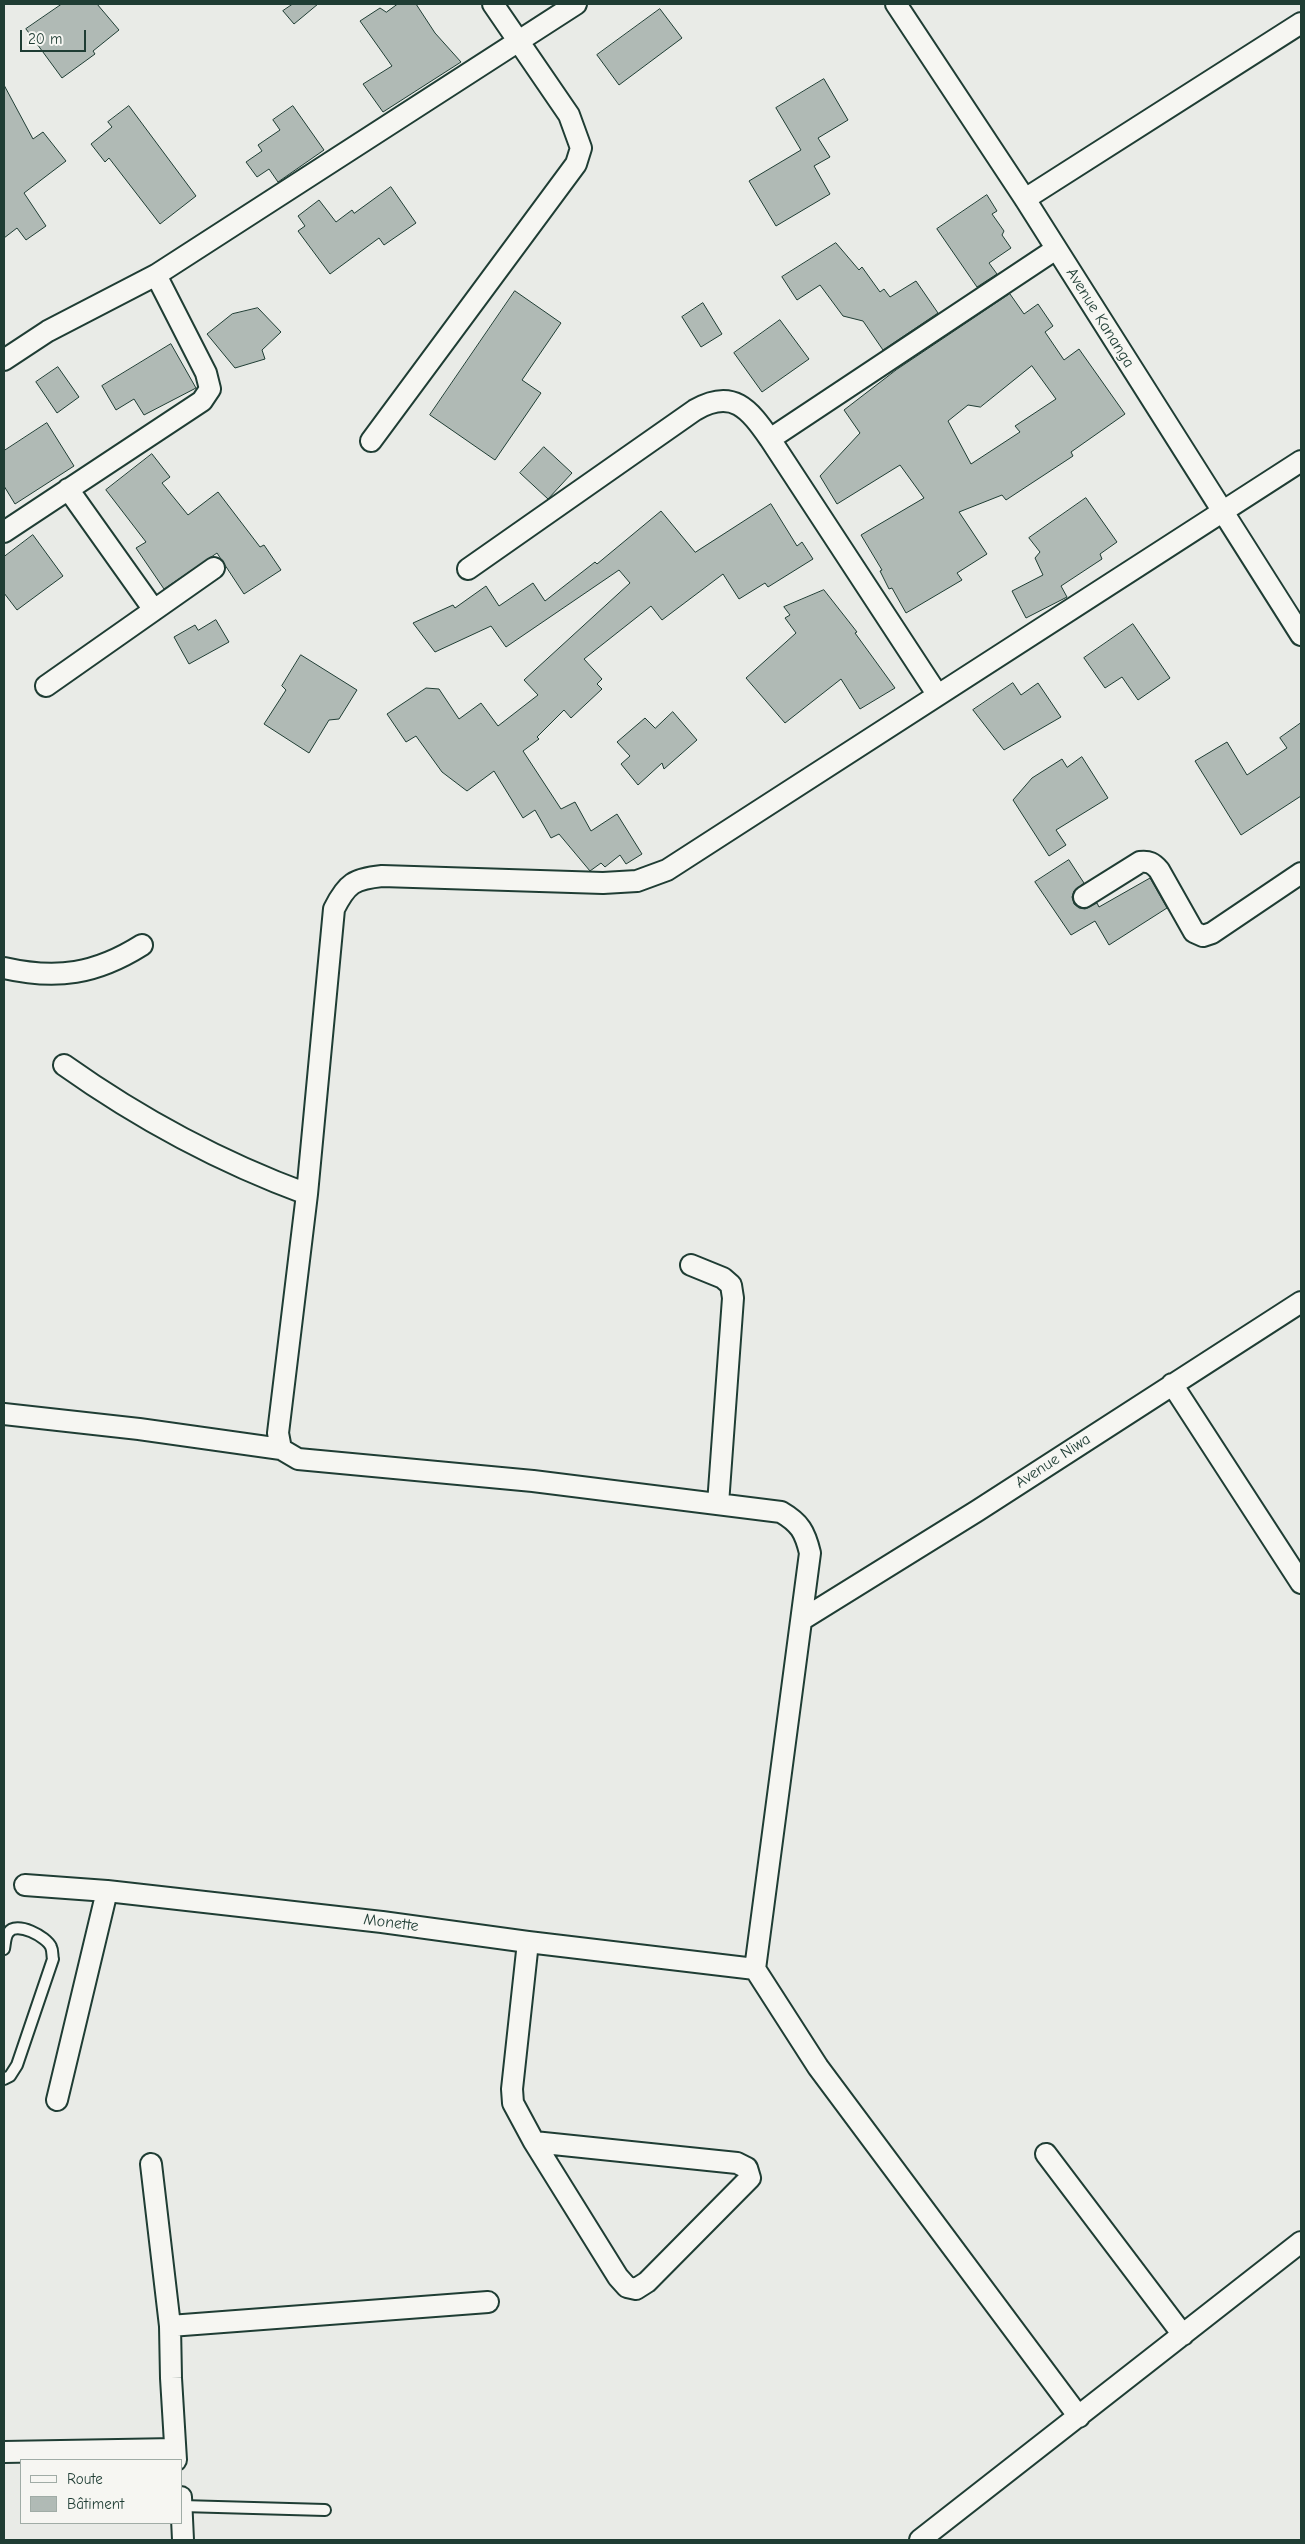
<!DOCTYPE html>
<meta charset="utf-8">
<style>
body{margin:0}
#map{position:relative;width:1305px;height:2544px;overflow:hidden;background:#e9ebe7;font-family:"Comic Neue",sans-serif}
canvas{display:block}
.frame{position:absolute;inset:0;border:5px solid #1f3d34;pointer-events:none}
.legend{position:absolute;left:20px;top:2459px;width:162px;height:65px;box-sizing:border-box;background:#f6f6f2;border:1px solid #a0aca6;margin:0;padding:6px 9px;list-style:none;font-size:15px;color:#1f3d34}
.legend li{display:flex;align-items:center;gap:10px;height:25px}
.legend b{width:25px;border:1px solid #a0aca6}
.scale{position:absolute;left:20px;top:30px;width:66px;height:22px;box-sizing:border-box;border:2px solid #1f3d34;border-top:0;padding-left:6px;font-size:15px;line-height:18px;white-space:nowrap;color:#1f3d34;-webkit-text-stroke:4px #f6f6f2;paint-order:stroke}
</style>
<div id="map">
<canvas width="1305" height="2544"></canvas>
<div class="frame"></div>
<ul class="legend">
<li><b style="height:6px;background:#f6f6f2"></b>Route</li>
<li><b style="height:14px;background:#b0bab5"></b>Bâtiment</li>
</ul>
<div class="scale">20 m</div>
</div>
<script>
const ctx = document.querySelector('canvas').getContext('2d');
ctx.lineJoin = 'round';
function fillPath(path, color) { ctx.fillStyle = color; ctx.fill(path, 'evenodd'); }
function stroke(path, color, width, dash) { ctx.strokeStyle = color; ctx.lineWidth = width; ctx.lineCap = dash ? 'butt' : 'round'; ctx.setLineDash(dash || []); ctx.stroke(path); }
function write(font, color, halo, rows, align = 'center') {
  ctx.font = font + ' "Comic Neue",sans-serif'; ctx.lineWidth = 4; ctx.setLineDash([]); ctx.textBaseline = 'middle'; ctx.strokeStyle = halo; ctx.fillStyle = color; for (const [text, x, y, turn = 0] of rows) {
    ctx.save(); ctx.translate(x, y); ctx.rotate((+turn || 0) * Math.PI / 180); ctx.textAlign = isNaN(turn) ? turn : align; if (halo) ctx.strokeText(text, 0, 0); ctx.fillText(text, 0, 0); ctx.restore();
  }
}
const building = new Path2D(`
 M62,4H97L119,30L93,51L95,54L62,78L26,29Z
 M293,4H318L294,24L283,11Z
 M398,4H416L435,33L461,62L383,112L363,84L392,66L360,21L380,8L386,12Z
 M660,9L682,38L619,85L597,55Z
 M824,79L848,120L818,138L830,157L814,166L830,194L776,226L749,181L801,150L776,108Z
 M4,85L33,139L43,132L66,161L24,193L46,226L26,240L17,228L4,238Z
 M129,106L196,196L160,224L109,158L105,162L91,144L112,127L108,122Z
 M293,106L324,150L278,182L269,169L257,177L246,162L262,151L258,145L280,130L273,120Z
 M391,187L416,223L384,245L379,238L330,274L298,231L305,226L298,216L319,200L336,222L352,210L354,213Z
 M987,195L997,211L992,214L1004,231L1002,235L1011,248L989,263L997,274L977,287L937,229Z
 M836,243L859,270L862,267L880,292L884,289L890,297L916,281L938,313L883,350L863,321L843,316L820,285L797,300L782,277Z
 M515,291L561,323L522,380L541,393L495,460L430,415Z
 M1010,294L1024,314L1038,304L1053,326L1045,332L1064,360L1079,349L1125,414L1071,452L1073,456L1006,500L1002,495L959,512L987,554L957,573L962,580L906,613L892,588L889,589L880,571L882,570L861,535L924,498L900,465L837,504L820,476L860,433L844,410L896,370ZM1032,366L1056,399L1015,426L1020,432L971,464L948,421L968,405L980,407Z
 M703,303L722,334L701,347L682,317Z
 M258,308L281,332L262,350L265,359L235,368L207,334L232,314Z
 M780,320L809,359L762,392L734,353Z
 M171,344L196,388L144,415L134,399L116,410L102,386Z
 M58,367L79,397L57,413L36,382Z
 M47,423L74,466L15,504L4,486V451Z
 M544,447L572,473L548,499L520,473Z
 M152,454L170,477L162,483L188,515L218,492L260,547L264,545L281,570L244,594L217,553L164,589L136,548L146,542L106,490Z
 M1086,498L1117,542L1100,554L1102,559L1061,586L1067,597L1026,618L1012,591L1043,575L1035,558L1040,552L1029,538Z
 M771,504L797,546L802,542L813,559L768,587L765,583L739,599L723,574L662,620L651,606L584,659L602,679L597,684L602,689L571,718L564,710L537,737L539,739L523,751L561,809L575,802L591,831L617,814L642,854L626,864L620,855L605,867L601,863L590,871L559,834L551,838L535,810L523,818L494,771L467,791L442,772L416,736L406,742L387,714L426,688L439,689L459,719L481,703L498,726L538,695L524,680L630,583L619,570L506,647L491,626L435,652L413,623L453,605L455,608L486,586L499,606L533,583L545,601L595,562L597,564L661,511L695,552Z
 M33,535L63,576L17,610L4,593V557Z
 M824,590L857,632L855,633L895,688L860,709L841,679L785,723L746,678L796,633L785,618L790,615L784,607Z
 M216,620L229,642L189,664L174,637L195,625L198,630Z
 M1133,624L1170,678L1138,700L1122,677L1105,688L1084,658Z
 M301,655L357,690L339,719L329,720L309,753L264,724L286,690L282,686Z
 M1013,683L1021,695L1038,683L1061,717L1004,750L973,710Z
 M673,712L697,740L664,769L662,763L638,785L621,764L630,756L617,742L645,718L655,728Z
 M1301,723V796L1241,835L1195,761L1227,742L1247,775L1287,748L1280,738Z
 M1082,757L1108,798L1056,830L1066,845L1049,856L1013,800L1032,778L1062,759L1067,767Z
 M1069,860L1084,883L1074,891L1072,897L1074,904L1079,908L1085,909L1097,903L1099,907L1150,878L1167,908L1109,945L1095,921L1071,935L1035,882Z`);
fillPath(building, '#b0bab5');
stroke(building, '#1f3d34', 1);
const lane = new Path2D(`
 M4,1949C5,1944 5,1937 8,1933C16,1920 47,1937 51,1947C53,1951 52,1956 53,1959L17,2065L10,2076L4,2079
 M182,2506L325,2510`);
const street = new Path2D(`
 M896,4L1025,199L1301,635
 M1025,199L1301,23
 M4,360L48,331L156,275L576,4
 M770,439L1056,249
 M371,441L576,164L581,148L569,115L493,4
 M68,489L154,610
 M4,532L202,401L210,389L206,373L156,275
 M468,569L695,410C733,388 749,409 770,439L937,694
 M46,686L214,568
 M1084,897L1140,862C1149,861 1153,863 1159,870L1194,932L1203,936L1212,933L1301,873
 M4,968C57,980 96,974 142,945
 M64,1065C140,1119 220,1162 307,1194
 M691,1265L723,1278L731,1285L733,1298L718,1504
 M1172,1384L1301,1583
 M4,1414L139,1429L281,1449L298,1459L533,1481L781,1512C800,1523 805,1532 810,1553L755,1969L818,2067L1079,2417
 M281,1449L278,1433L307,1194L334,909C347,883 354,879 382,876L603,883L637,881L667,870L1301,461
 M803,1619L977,1511L1301,1302
 M25,1885L107,1891L382,1922L528,1942L755,1969
 M528,1942L512,2089L513,2103L534,2142L618,2277L627,2287L636,2289L647,2282L750,2178L747,2168L737,2163L534,2142
 M57,2100L107,1891
 M1046,2154L1183,2335
 M151,2164L170,2326L171,2378L176,2460
 M170,2326L488,2302
 M4,2452L175,2449
 M181,2497L183,2540
 M920,2540L1301,2242`);
stroke(lane, '#1f3d34', 14);
stroke(street, '#1f3d34', 24);
stroke(lane, '#f6f6f2', 10);
stroke(street, '#f6f6f2', 20);
write('16px', '#1f3d34', '#f6f6f2', [
 ["Avenue Kananga",1100,318,58],
 ["Avenue Niwa",1053,1461,-33],
 ["Monette",391,1923,7]
]);
</script>
